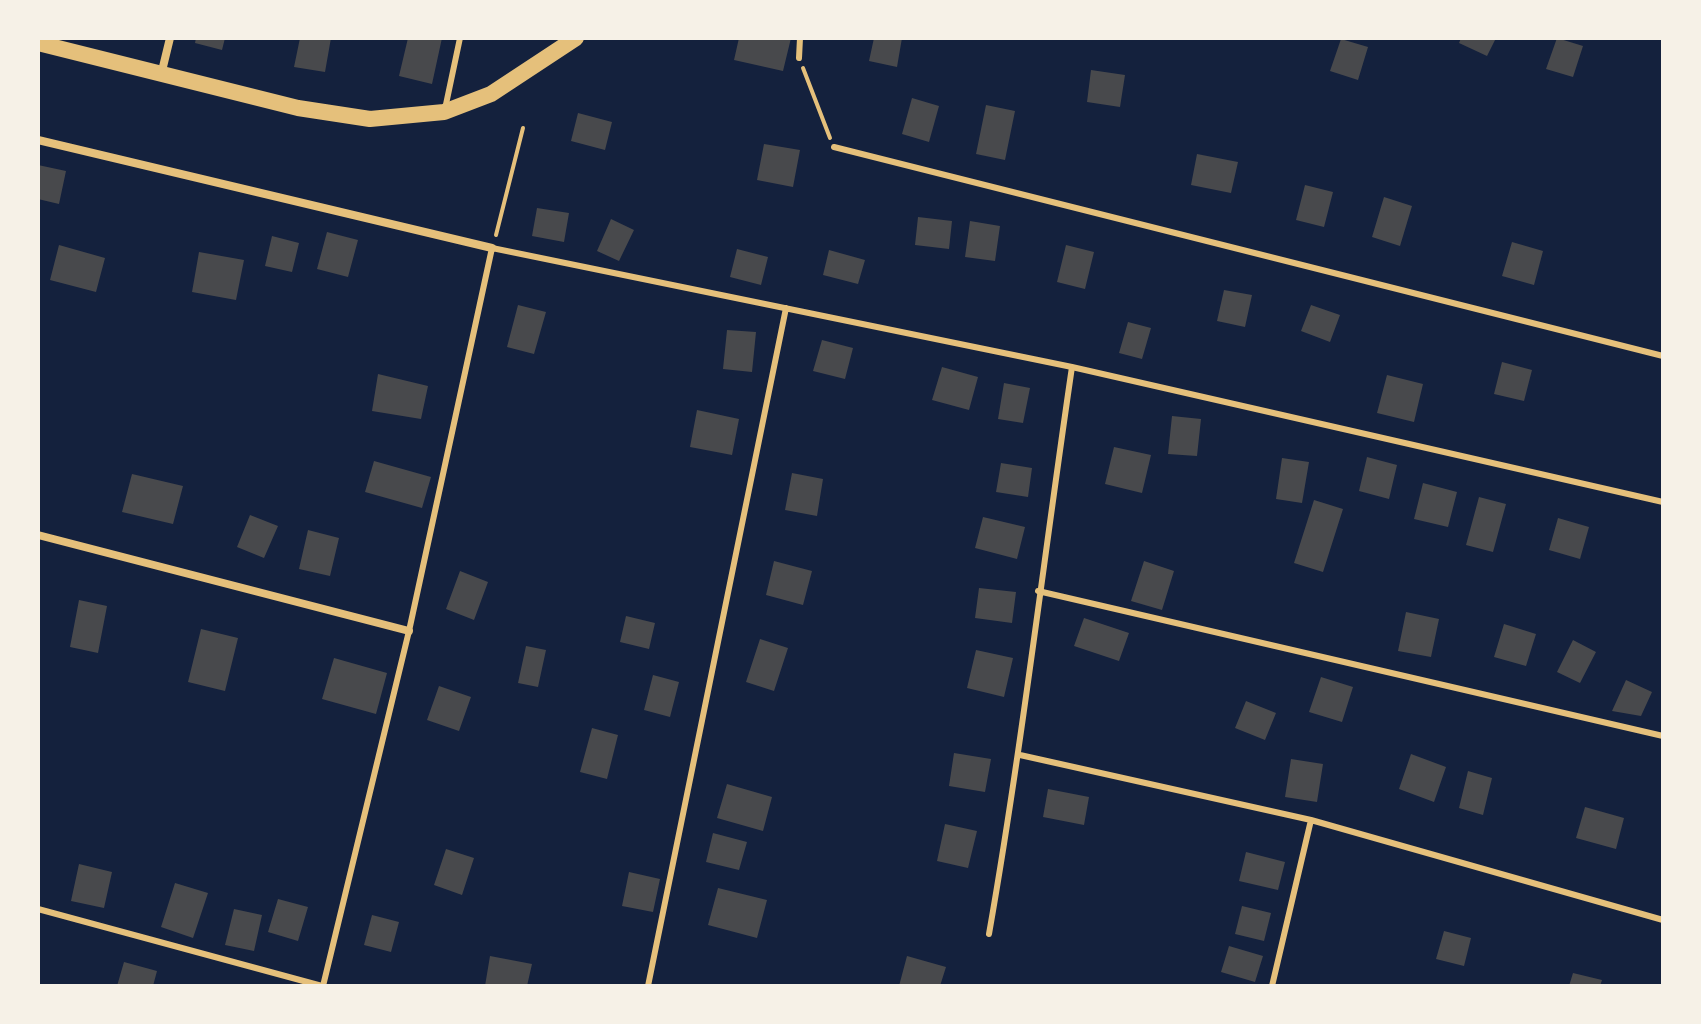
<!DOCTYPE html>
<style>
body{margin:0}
#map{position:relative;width:1701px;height:1024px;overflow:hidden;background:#14213d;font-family:"IBM Plex Sans",sans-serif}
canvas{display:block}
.frame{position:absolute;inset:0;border:40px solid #f6f1e7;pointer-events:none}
</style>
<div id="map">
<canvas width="1701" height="1024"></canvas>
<div class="frame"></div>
</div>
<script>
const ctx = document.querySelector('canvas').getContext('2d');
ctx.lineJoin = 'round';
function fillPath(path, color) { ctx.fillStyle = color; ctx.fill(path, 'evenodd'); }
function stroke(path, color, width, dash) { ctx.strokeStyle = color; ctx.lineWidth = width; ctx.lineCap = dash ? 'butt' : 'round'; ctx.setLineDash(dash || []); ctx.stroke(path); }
fillPath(new Path2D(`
 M196,38H225L222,50L195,43Z
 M300,38H331L325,72L294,67Z
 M408,38H442L432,84L399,76Z
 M739,38H791L783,71L734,60Z
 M874,38H902L897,67L869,61Z
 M1461,38H1496L1487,56L1459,43Z
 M1557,38L1583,46L1573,77L1546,69Z
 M1341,39L1368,47L1358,80L1330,71Z
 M1091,70L1125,75L1120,107L1087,102Z
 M912,98L939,106L929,142L902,134Z
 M986,105L1015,111L1005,160L976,154Z
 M578,113L612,122L605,150L571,141Z
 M764,144L800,150L793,187L757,180Z
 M1197,154L1238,162L1231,193L1191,185Z
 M38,165L66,171L59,204L38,199Z
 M1305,185L1333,192L1324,227L1296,220Z
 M1384,197L1412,206L1400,246L1372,237Z
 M537,208L569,213L564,242L532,236Z
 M918,217L952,221L949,249L915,245Z
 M611,219L634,230L619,261L597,251Z
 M970,221L1000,226L995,261L965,257Z
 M327,232L358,240L348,277L317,269Z
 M272,236L299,243L292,272L265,266Z
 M1512,242L1543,251L1534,285L1502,276Z
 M59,245L105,258L96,292L50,280Z
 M1066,245L1094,252L1085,289L1057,282Z
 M737,249L768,257L761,285L730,277Z
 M829,250L865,260L858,284L823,275Z
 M199,252L244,260L236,300L192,292Z
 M1224,290L1252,295L1245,327L1217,321Z
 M518,305L546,312L534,354L507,347Z
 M1311,305L1340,315L1330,342L1301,331Z
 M1128,322L1151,328L1142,359L1119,353Z
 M727,330L756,332L752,372L723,369Z
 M822,340L853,348L845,379L813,371Z
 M1502,362L1532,370L1524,401L1494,394Z
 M942,367L978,377L969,410L932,400Z
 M378,374L428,386L421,419L372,411Z
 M1387,375L1423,384L1414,422L1377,413Z
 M1004,383L1030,388L1023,423L998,419Z
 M697,410L739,419L732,455L690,447Z
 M1172,416L1201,419L1197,456L1168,454Z
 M1114,447L1151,455L1142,493L1105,484Z
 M1367,457L1397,465L1389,499L1359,491Z
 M1282,458L1309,462L1302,503L1276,499Z
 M374,461L431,477L422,508L365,492Z
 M1001,463L1032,468L1028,497L996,492Z
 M792,473L823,479L817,516L785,510Z
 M132,474L183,486L173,524L122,512Z
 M1423,483L1457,492L1448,527L1414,519Z
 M1479,497L1506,504L1493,552L1466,545Z
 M1314,500L1343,509L1323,572L1294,563Z
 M250,515L278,526L264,558L237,547Z
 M983,517L1025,527L1017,559L975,548Z
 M1558,518L1589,527L1580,559L1549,550Z
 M308,530L339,538L330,576L299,569Z
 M774,561L812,571L803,605L766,595Z
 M1144,561L1174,571L1162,610L1131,601Z
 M460,571L488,582L474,620L446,609Z
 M979,588L1016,592L1012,623L975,618Z
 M79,600L107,606L98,653L70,647Z
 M1406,612L1439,619L1431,657L1398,651Z
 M626,616L655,623L649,649L620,642Z
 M1084,618L1129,633L1119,661L1074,646Z
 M1504,624L1536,634L1526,666L1494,657Z
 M201,629L238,638L225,691L188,682Z
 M760,639L788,648L774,691L746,682Z
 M1573,640L1596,652L1580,683L1557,672Z
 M526,646L546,650L538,687L518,683Z
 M976,650L1013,658L1004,697L967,688Z
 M334,658L387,673L376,714L322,699Z
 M653,675L679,682L670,717L644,710Z
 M1321,677L1353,687L1342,722L1309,712Z
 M1626,680L1652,692L1641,716L1612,711Z
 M439,686L471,697L459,731L427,720Z
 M1246,701L1276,713L1265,740L1235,728Z
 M592,728L618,735L607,779L580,772Z
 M954,753L991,759L985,792L949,786Z
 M1411,754L1446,767L1434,802L1399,789Z
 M1291,759L1323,764L1317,802L1285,797Z
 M1468,771L1492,778L1483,815L1459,808Z
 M727,784L772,797L763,831L717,818Z
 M1048,789L1089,797L1084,825L1043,817Z
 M1585,807L1624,818L1616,849L1576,838Z
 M945,824L977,831L968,868L937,861Z
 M713,833L747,842L739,870L706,862Z
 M446,849L474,858L462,895L434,885Z
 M1246,852L1285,862L1278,890L1239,881Z
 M79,864L112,872L104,908L71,901Z
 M629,872L660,879L653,912L622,906Z
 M175,883L208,893L193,938L161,927Z
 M718,888L767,900L757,938L708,925Z
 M278,899L308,907L298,941L268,932Z
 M1242,906L1271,913L1264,941L1235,934Z
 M234,909L262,915L254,951L225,945Z
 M372,915L399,922L391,952L364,945Z
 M1444,931L1471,938L1464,966L1436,959Z
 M1229,946L1263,956L1255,982L1221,972Z
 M490,956L532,964L527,986H485Z
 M907,956L946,967L940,986H899Z
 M124,962L157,971L153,986H117Z
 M1573,973L1602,980L1600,986H1569Z`), '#48494c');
stroke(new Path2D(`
 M803,68L830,138
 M496,235L523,128`), '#e5c07b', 4);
stroke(new Path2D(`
 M799,58L800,38
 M445,109L460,38
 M834,147L1663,356
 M1038,591L1663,736
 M1020,755L1311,820L1663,920
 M38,909L322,986
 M989,934C1022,746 1044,556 1072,367
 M323,986L409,631L492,248L1072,367L1663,502
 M648,986L786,308
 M1272,986L1311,820`), '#e5c07b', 6);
stroke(new Path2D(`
 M161,75L170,38
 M38,140L492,248
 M38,535L409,631`), '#e5c07b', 8);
stroke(new Path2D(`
 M38,43L298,108L370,119L444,112L491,94L576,38`), '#e5c07b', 16);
</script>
